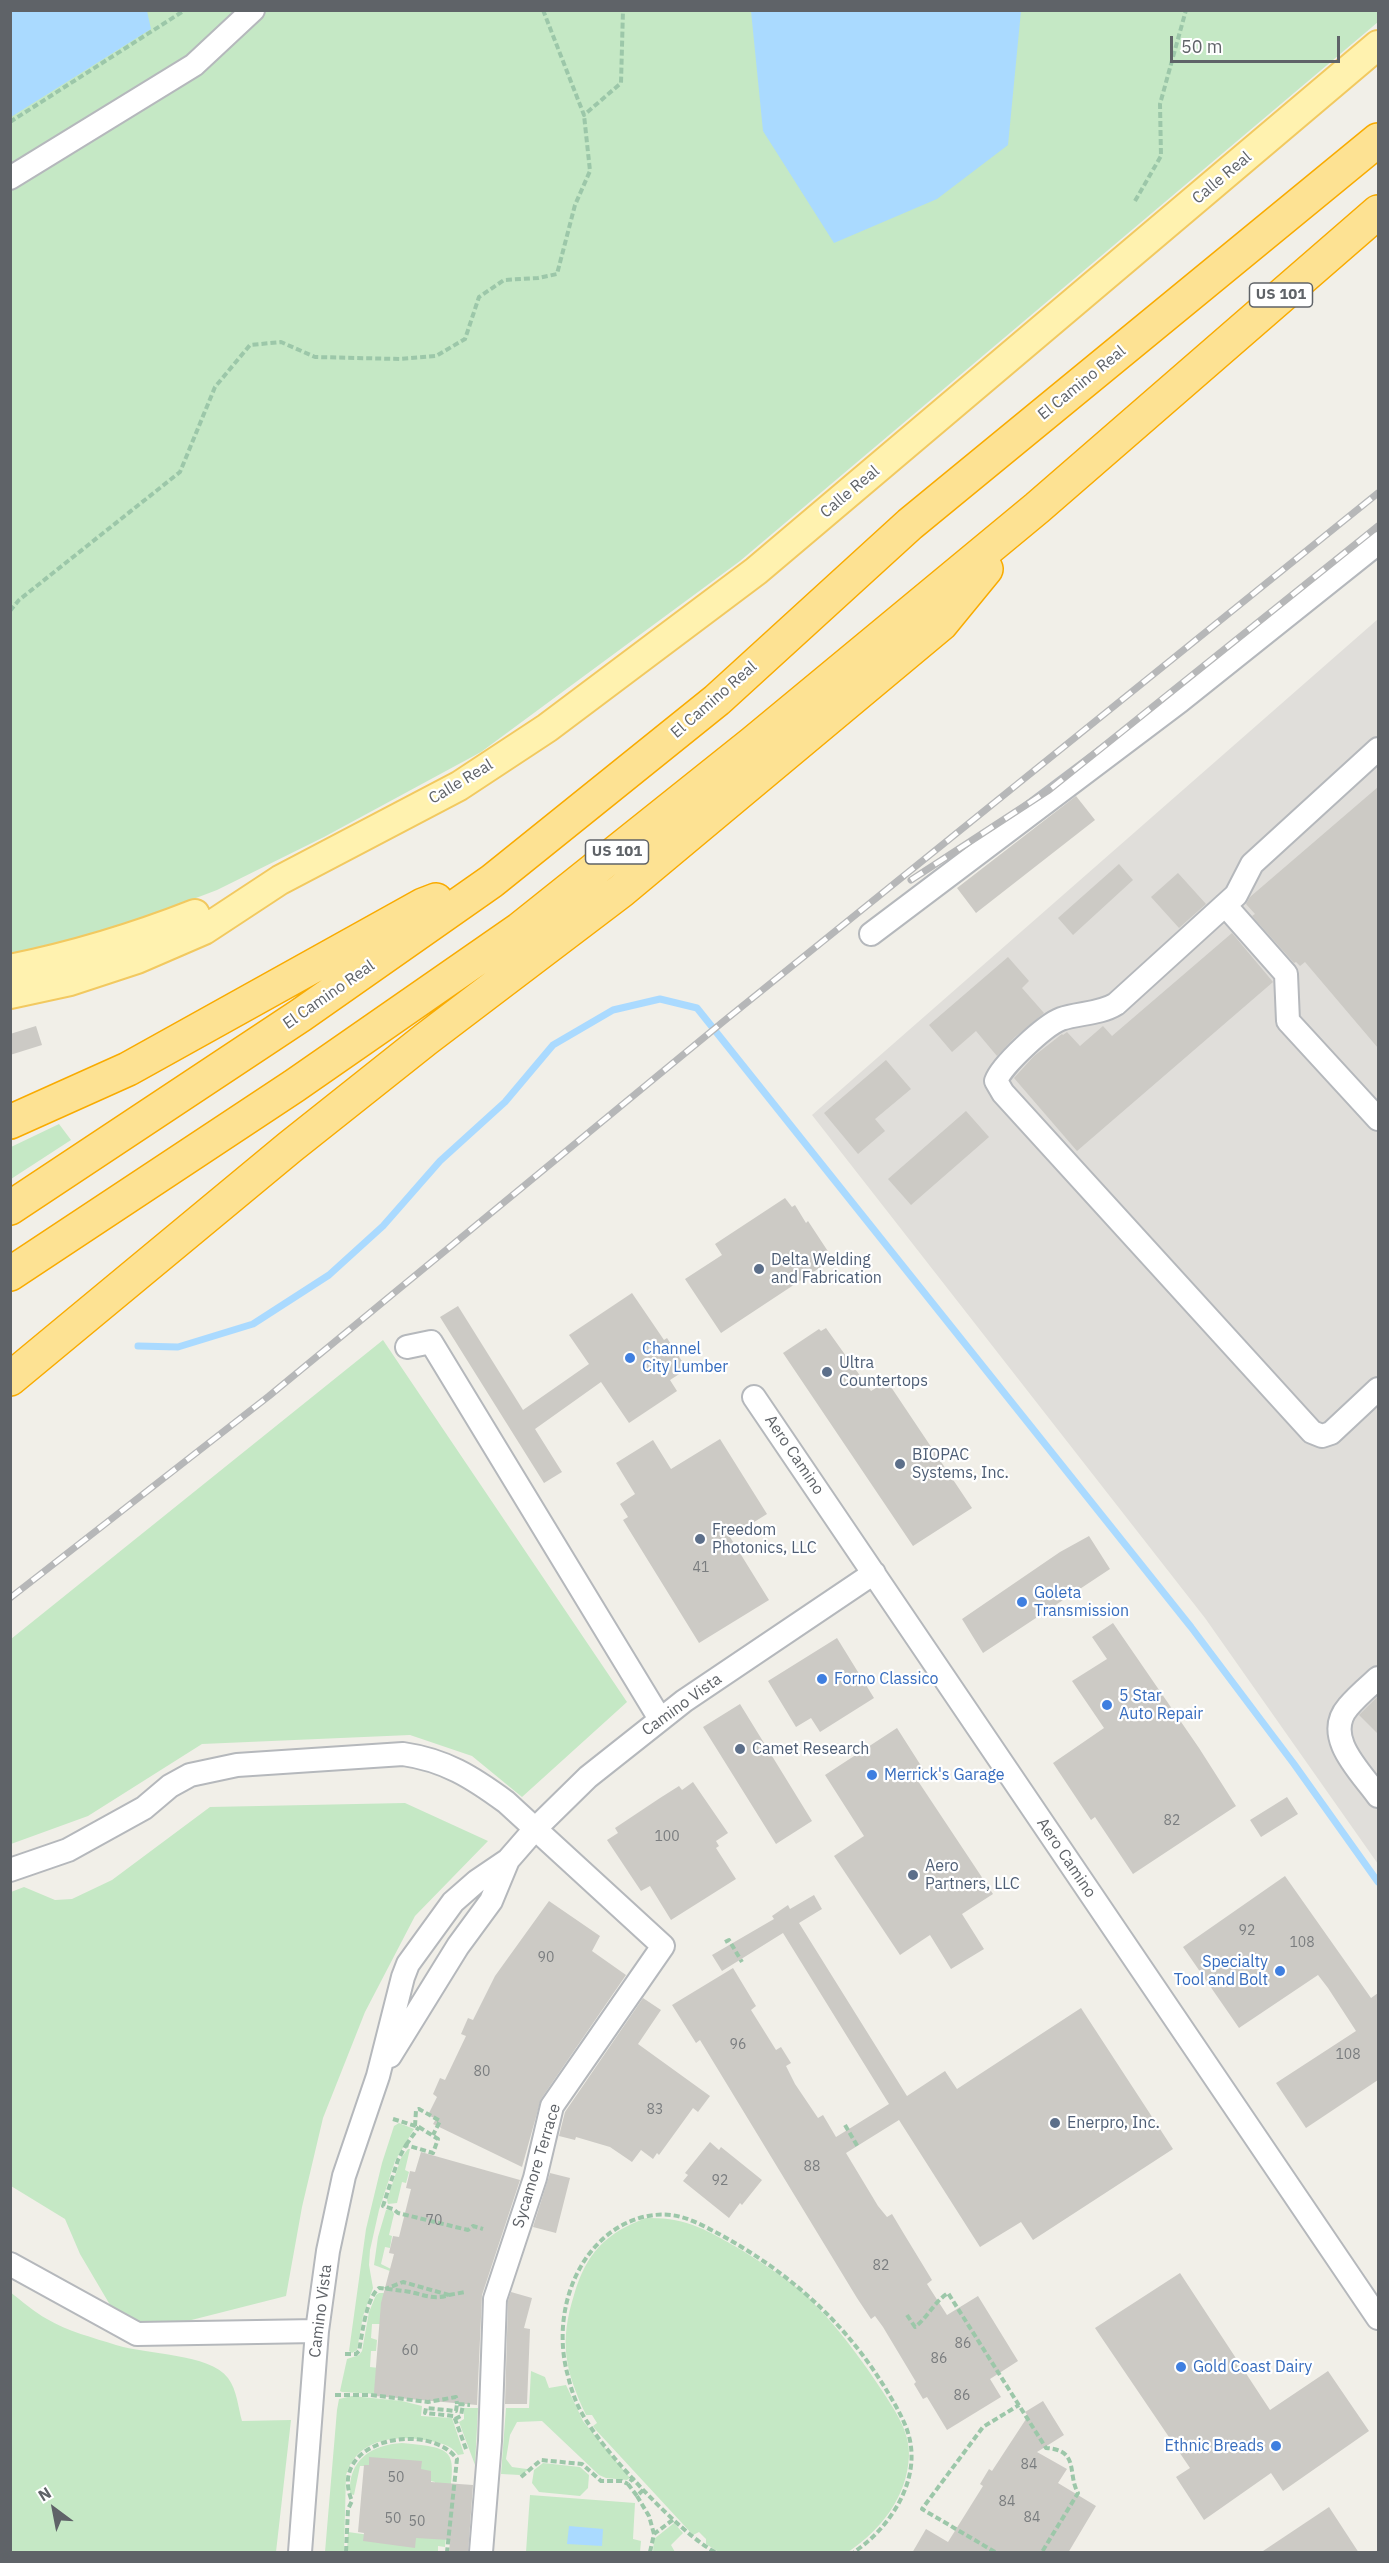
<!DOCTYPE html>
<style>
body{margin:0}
#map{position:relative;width:1389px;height:2563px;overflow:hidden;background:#f1efe8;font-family:"IBM Plex Sans",sans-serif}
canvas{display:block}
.frame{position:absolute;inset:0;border:12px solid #5f6368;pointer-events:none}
.north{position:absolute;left:24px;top:2479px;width:60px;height:60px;-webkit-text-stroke:4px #fff;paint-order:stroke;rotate:328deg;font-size:16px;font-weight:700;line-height:24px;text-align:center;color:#5f6368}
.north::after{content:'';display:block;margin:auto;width:21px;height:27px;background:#5f6368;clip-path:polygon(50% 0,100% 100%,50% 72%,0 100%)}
.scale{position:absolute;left:1170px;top:36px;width:170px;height:27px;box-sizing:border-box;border:3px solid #5f6368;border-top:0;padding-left:8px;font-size:18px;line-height:21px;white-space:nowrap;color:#5f6368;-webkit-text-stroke:4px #fff;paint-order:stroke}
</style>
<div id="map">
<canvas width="1389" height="2563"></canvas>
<div class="frame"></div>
<div class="north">N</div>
<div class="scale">50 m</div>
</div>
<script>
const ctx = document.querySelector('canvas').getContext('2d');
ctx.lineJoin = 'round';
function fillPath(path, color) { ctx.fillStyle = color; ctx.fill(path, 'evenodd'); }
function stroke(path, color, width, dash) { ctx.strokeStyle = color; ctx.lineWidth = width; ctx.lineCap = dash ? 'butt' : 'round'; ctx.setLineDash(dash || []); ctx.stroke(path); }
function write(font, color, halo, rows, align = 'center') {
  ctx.font = font + ' "IBM Plex Sans",sans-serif'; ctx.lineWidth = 4.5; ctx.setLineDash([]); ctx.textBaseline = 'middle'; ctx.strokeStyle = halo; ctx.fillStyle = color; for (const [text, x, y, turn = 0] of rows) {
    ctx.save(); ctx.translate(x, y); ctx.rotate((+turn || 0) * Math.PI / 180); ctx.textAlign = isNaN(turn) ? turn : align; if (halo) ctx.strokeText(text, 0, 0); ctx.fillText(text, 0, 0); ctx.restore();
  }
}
fillPath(new Path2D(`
 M1378,619V1864L1205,1618L812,1115Z`), '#e0deda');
fillPath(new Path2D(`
 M1378,10V22L740,561L481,752L324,837L217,890L104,933L11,957L10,11Z
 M59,1124L71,1140L11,1179V1147Z
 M383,1340L627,1702L522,1797L472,1756L410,1735L202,1744L88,1816L11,1844V1639Z
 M405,1803L488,1841L415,1916L365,2012L323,2118L302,2207L286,2296L156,2329L113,2310L80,2254L65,2219L11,2186V1892L24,1887L55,1900L72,1899L112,1880L210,1807Z
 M399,2123L414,2129L395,2161L379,2210L370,2250L369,2265L373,2288L363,2316L357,2350L352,2353L349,2351L366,2229L382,2163L394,2126Z
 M408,2149H410L405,2170L409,2172L406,2183L402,2182L397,2203L388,2204L387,2200L401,2158Z
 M386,2210H392L394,2214L389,2235L392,2236L390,2248L385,2247L381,2264L391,2269L390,2271L374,2265L378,2237Z
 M646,2218C686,2217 707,2230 740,2249C762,2263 784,2277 804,2293C811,2299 816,2307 823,2313C845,2337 863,2362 881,2389C894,2409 910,2431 909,2456C907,2497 881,2530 848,2552L717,2551L706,2544V2539L699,2532L693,2535L595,2429L593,2426L597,2423L592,2415H586C565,2370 559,2343 574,2295C586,2254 605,2233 646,2218Z
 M10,2292C22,2301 34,2312 47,2319C67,2331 94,2338 116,2345C147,2355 209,2353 228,2378C237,2390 238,2407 242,2421L291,2420L276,2552H11Z
 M379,2293H404L380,2324H372L371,2338L377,2340L376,2351H371L370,2367L379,2368L376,2394L342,2392L340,2391L347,2359L359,2355L362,2351L369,2312L376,2295Z
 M531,2371L545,2377L549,2388L566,2385L583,2421L630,2478L627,2480L606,2478L599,2475L542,2421L517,2422L510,2435L506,2459L512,2467L527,2469V2471L520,2475L501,2474L506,2408H529Z
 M352,2396L402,2401L422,2406L421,2416L452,2418L464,2454L458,2455C451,2444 437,2442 425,2440C392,2435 357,2440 346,2475L344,2552H325L337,2410L339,2399Z
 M464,2408H478L475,2465L459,2422L464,2419Z
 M402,2443C460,2448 454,2452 449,2505H433L435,2482L370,2466H360L354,2495L350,2494C348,2460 371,2445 402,2443Z
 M543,2463L580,2467L589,2475L588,2488L580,2496L539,2492L532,2483L534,2470Z
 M530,2495L635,2503L633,2539L641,2541L640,2552H526Z
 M448,2515L445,2547L438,2546V2552H347L348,2532L413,2541L414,2532Z
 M674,2523L683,2533L671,2545L675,2552H653L654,2539Z`), '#c5e8c5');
fillPath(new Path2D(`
 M11,10L147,11L151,29L11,117Z
 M751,11H1021L1008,145L937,199L834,243L763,131Z
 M569,2526L603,2529L602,2546L567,2544Z`), '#aadaff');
stroke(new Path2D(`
 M138,1346L178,1347L253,1324L329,1275L383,1226L440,1161L505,1102L553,1045L613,1010L660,999L697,1008L1191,1627L1294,1764L1378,1882`), '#aadaff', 7);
fillPath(new Path2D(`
 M1378,787V1048L1305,962L1300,966L1296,962L1294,963L1252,916L1255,914L1246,904L1250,897Z
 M1076,796L1095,820L976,913L957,888Z
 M1119,864L1133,880L1073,935L1058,918Z
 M1178,873L1206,904L1179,928L1151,897Z
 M1232,933L1273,982L1077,1151L1014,1078L1034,1056L1062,1034L1063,1035L1067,1032L1080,1046L1103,1026L1112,1036Z
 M1008,957L1029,981L1022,988L1044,1013L1015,1037L997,1056L976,1031L952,1052L929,1025Z
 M36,1026L42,1045L10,1055V1034Z
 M886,1060L911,1089L875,1119L885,1131L858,1154L824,1113Z
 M966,1111L989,1137L911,1205L888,1179Z
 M785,1198L792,1207L795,1205L806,1223L808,1221L833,1259L721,1333L685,1279L722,1255L715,1244Z
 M632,1293L664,1340L667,1338L687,1369L670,1380L677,1391L629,1423L601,1382L535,1429L562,1472L544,1483L440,1317L458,1306L523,1410L589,1364L569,1335Z
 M826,1328L871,1391L887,1381L972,1508L913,1546L783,1353L819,1329L821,1331Z
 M720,1439L767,1514L730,1537L769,1600L699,1643L623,1520L628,1517L620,1504L635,1494L616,1463L653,1440L671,1469Z
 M1089,1536L1110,1569L983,1653L962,1619L1060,1552Z
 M1113,1623L1199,1748L1236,1806L1133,1874L1095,1817L1091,1820L1053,1763L1104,1728L1072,1681L1107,1659L1092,1637Z
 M837,1638L874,1698L820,1732L811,1718L796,1727L768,1681Z
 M1378,1696V1734L1359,1715Z
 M740,1704L812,1821L776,1844L703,1727Z
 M897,1728L925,1772L916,1778L993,1894L962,1914L984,1949L951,1969L930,1935L900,1955L834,1856L864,1836L825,1775Z
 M693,1782L728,1833L716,1841L719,1846L716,1848L736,1879L671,1920L650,1886L641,1891L607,1840L618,1833L615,1828L660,1798L679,1786L682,1790Z
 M1287,1797L1298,1814L1261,1837L1250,1820Z
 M1285,1876L1371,1998L1378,1993V2080L1306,2128L1276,2083L1356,2031L1328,1988L1318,1975L1239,2028L1183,1947Z
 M814,1895L822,1909L799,1923L907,2096L945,2071L957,2089L1081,2008L1173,2149L1033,2240L1021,2222L980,2247L899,2120L846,2153L878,2206L887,2217L892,2214L904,2234L932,2280L927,2284L947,2315L978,2296L1018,2361L990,2379L1001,2397L947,2430L927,2397L923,2399L914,2384L916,2382L883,2327L875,2316L871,2319L857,2298L700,2040L696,2043L672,2005L733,1968L756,2006L751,2010L776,2050L781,2047L791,2063L786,2066L795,2084L818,2118L823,2115L836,2137L889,2104L783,1933L722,1971L712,1955L774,1919L772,1916L788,1905L790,1909Z
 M549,1901L600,1936L592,1951L626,1975L541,2099L522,2167L433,2124L436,2119L428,2115L437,2097L433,2094L440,2078L445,2080L466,2036L461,2034L468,2018L473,2020L495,1976Z
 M643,1998L661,2010L638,2044L710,2096L698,2112L693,2108L659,2155L657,2153L653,2159L641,2150L632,2162L610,2147L576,2137L575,2140L559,2136L565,2112Z
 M710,2142L719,2150L721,2147L762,2180L742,2205L740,2203L729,2218L683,2181L688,2175L685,2173Z
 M421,2152L520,2180L482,2295L477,2405L375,2396L374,2392L381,2303L394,2254L389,2253L393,2236L399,2237L411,2189L406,2188L410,2171L415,2172Z
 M550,2173L570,2178L556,2233L533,2227Z
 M1180,2273L1270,2410L1328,2371L1369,2431L1283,2491L1271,2473L1204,2520L1176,2477L1190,2468L1095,2328Z
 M511,2292L532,2298L524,2328L530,2329L527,2404H505L508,2301Z
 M1043,2401L1064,2435L1037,2452L1067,2469L1058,2483L1096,2506L1068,2553H912L926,2529L948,2542L983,2486L980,2484L989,2469L992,2471L1028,2416L1025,2412Z
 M369,2457L422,2461L421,2469L431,2471V2482L473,2485L468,2553H449L450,2540L416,2538L415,2548L363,2541L364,2533L358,2532L364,2465H369Z
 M1329,2507L1359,2553H1260Z`), '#cccac5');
const minor = new Path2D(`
 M10,178L194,65L253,10
 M1378,749L1252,864L1236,895L1116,1004C1100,1014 1078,1013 1061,1019C1045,1025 1001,1066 996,1081L1003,1093L1312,1432L1322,1436L1331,1433L1378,1389
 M1225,905L1286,974L1288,1021L1378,1119
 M871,934L1180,701L1378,543
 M407,1347L431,1342L660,1719
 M754,1397L1378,2318
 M1378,1678C1368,1687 1357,1696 1348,1707C1322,1737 1362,1773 1378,1796
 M10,1870L68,1850L144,1808L170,1786L190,1775L237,1765L403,1754C445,1760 472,1777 506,1802L663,1946L552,2106L535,2178L495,2299L490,2441L481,2552
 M390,2056L458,1946L491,1901L508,1860
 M10,2264L137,2334L317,2331
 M300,2552L317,2331L328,2251L344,2176L378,2076L403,1977L408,1964L453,1902L477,1881L508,1860L535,1829L588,1777L684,1701L874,1573`);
const major = new Path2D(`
 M10,969C74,956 134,938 195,914
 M10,994L70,981L137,959L204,930L280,880L459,786L547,728L756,571L1378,45`);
const highway = new Path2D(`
 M10,1122L128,1069L423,905L436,900
 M10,1208L301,1015L492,881L717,700L910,524L1378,140
 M10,1274L294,1086L520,929L753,743L1037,508L1378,212
 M10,1379L290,1147L426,1039L621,891L941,624L986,569`);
stroke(minor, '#b5b8bc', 26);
stroke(major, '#f2c960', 32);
stroke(highway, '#f9ab00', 36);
stroke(new Path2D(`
 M543,10L584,115L621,83L623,10
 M10,122L185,10
 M1135,201L1161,156L1160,104L1186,10
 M10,611L19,600L180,472L215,387L250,345L281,342L315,357L400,359L436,356L465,339L479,297L504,280L538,278L557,274L575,205L590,171L584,115
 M725,1942L729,1940L742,1962
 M393,2119L419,2127L438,2139L433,2153L406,2145L398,2160L383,2206L393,2209L398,2213L468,2230L473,2226L483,2229
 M845,2125L858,2147
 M415,2126L416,2110L419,2109L440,2121L433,2135
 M406,2145L419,2127
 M449,2295L465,2292
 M907,2315L915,2327C928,2317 934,2302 948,2293L1046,2448C1080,2450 1067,2474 1078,2493L1042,2552
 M345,2354H356L359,2351C362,2335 366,2298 379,2288C388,2289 396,2290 404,2291C421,2293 432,2301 449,2295L403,2282L385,2289
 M335,2395H371L428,2402L456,2397L457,2404
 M455,2419L461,2416L463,2404
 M466,2449L454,2416L425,2413L426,2408L456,2411L457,2404L470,2405
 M521,2477L541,2460L582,2464L601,2481H622L628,2484
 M634,2477L628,2484L637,2496L644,2489
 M637,2496L649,2516L654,2534
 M346,2552L348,2509L352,2501C326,2440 429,2420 457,2459L447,2552
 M650,2552L654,2534L674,2519
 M715,2552C682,2535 608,2456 588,2423C578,2409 572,2393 568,2376C558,2341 562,2300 580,2268C598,2235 633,2211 671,2215C688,2217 704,2226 719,2234C789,2272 846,2323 887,2391C897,2408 909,2427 911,2447C916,2488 887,2530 854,2552
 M995,2552L922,2509L983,2427L1019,2405`), '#9cc7a9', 4, [6, 3]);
stroke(minor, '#fff', 22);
stroke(major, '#fff2af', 28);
stroke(highway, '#fde293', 33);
const rail = new Path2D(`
 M911,880L1049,790L1378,526
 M10,1598L269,1396L724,1021L1378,493`);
stroke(rail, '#b6b7b8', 7);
stroke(rail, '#fff', 4.5, [14]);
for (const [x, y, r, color] of [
 [759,1269,6,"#5c6f8a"],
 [630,1358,6,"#3f7fe0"],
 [827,1372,6,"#5c6f8a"],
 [900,1464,6,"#5c6f8a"],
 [700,1539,6,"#5c6f8a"],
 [1022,1602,6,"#3f7fe0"],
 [822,1679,6,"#3f7fe0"],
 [1107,1705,6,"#3f7fe0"],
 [740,1749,6,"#5c6f8a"],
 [872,1775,6,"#3f7fe0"],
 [913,1875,6,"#5c6f8a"],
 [1280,1971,6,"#3f7fe0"],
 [1055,2123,6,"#5c6f8a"],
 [1181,2367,6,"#3f7fe0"],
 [1276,2446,6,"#3f7fe0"]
]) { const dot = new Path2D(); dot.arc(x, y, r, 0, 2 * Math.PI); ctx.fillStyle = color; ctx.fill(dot); stroke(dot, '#fff', 2); }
write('14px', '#7a7d7f', null, [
 ["41",701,1568],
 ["82",1172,1821],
 ["100",667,1837],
 ["92",1247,1931],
 ["108",1302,1943],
 ["90",546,1958],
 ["96",738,2045],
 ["108",1348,2055],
 ["80",482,2072],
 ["83",655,2110],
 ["88",812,2167],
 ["92",720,2181],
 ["70",434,2221],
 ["82",881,2266],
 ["86",963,2344],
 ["60",410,2351],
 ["86",939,2359],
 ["86",962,2396],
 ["84",1029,2465],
 ["50",396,2478],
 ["84",1007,2502],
 ["84",1032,2518],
 ["50",393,2519],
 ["50",417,2522]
]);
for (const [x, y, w] of [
 [1281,295,63],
 [617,852,63]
]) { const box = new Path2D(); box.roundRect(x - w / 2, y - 12, w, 24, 4.5); ctx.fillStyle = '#fff'; ctx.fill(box); stroke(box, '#5f6368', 1.5); }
write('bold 15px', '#5f6368', null, [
 ["US 101",1281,295],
 ["US 101",617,852]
]);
write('16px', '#5f6368', '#fff', [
 ["Calle Real",1222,178,-40],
 ["El Camino Real",1082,383,-39],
 ["Calle Real",850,492,-40],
 ["El Camino Real",714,700,-41],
 ["Calle Real",461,782,-31],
 ["El Camino Real",329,995,-35],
 ["Aero Camino",794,1455,56],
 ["Camino Vista",682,1705,-36],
 ["Aero Camino",1066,1858,56],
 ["Sycamore Terrace",537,2166,-73],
 ["Camino Vista",321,2311,-83]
]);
write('16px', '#4e5e75', '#fff', [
 ["Delta Welding",771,1260],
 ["and Fabrication",771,1278],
 ["Ultra",839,1363],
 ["Countertops",839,1381],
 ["BIOPAC",912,1455],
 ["Systems, Inc.",912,1473],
 ["Freedom",712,1530],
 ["Photonics, LLC",712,1548],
 ["Camet Research",752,1749],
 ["Aero",925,1866],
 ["Partners, LLC",925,1884],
 ["Enerpro, Inc.",1067,2123]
], 'left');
write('16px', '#366cbe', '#fff', [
 ["Channel",642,1349],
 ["City Lumber",642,1367],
 ["Goleta",1034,1593],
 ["Transmission",1034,1611],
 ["Forno Classico",834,1679],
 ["5 Star",1119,1696],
 ["Auto Repair",1119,1714],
 ["Merrick's Garage",884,1775],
 ["Specialty",1268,1962,"right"],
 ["Tool and Bolt",1268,1980,"right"],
 ["Gold Coast Dairy",1193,2367],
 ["Ethnic Breads",1264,2446,"right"]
], 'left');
</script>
